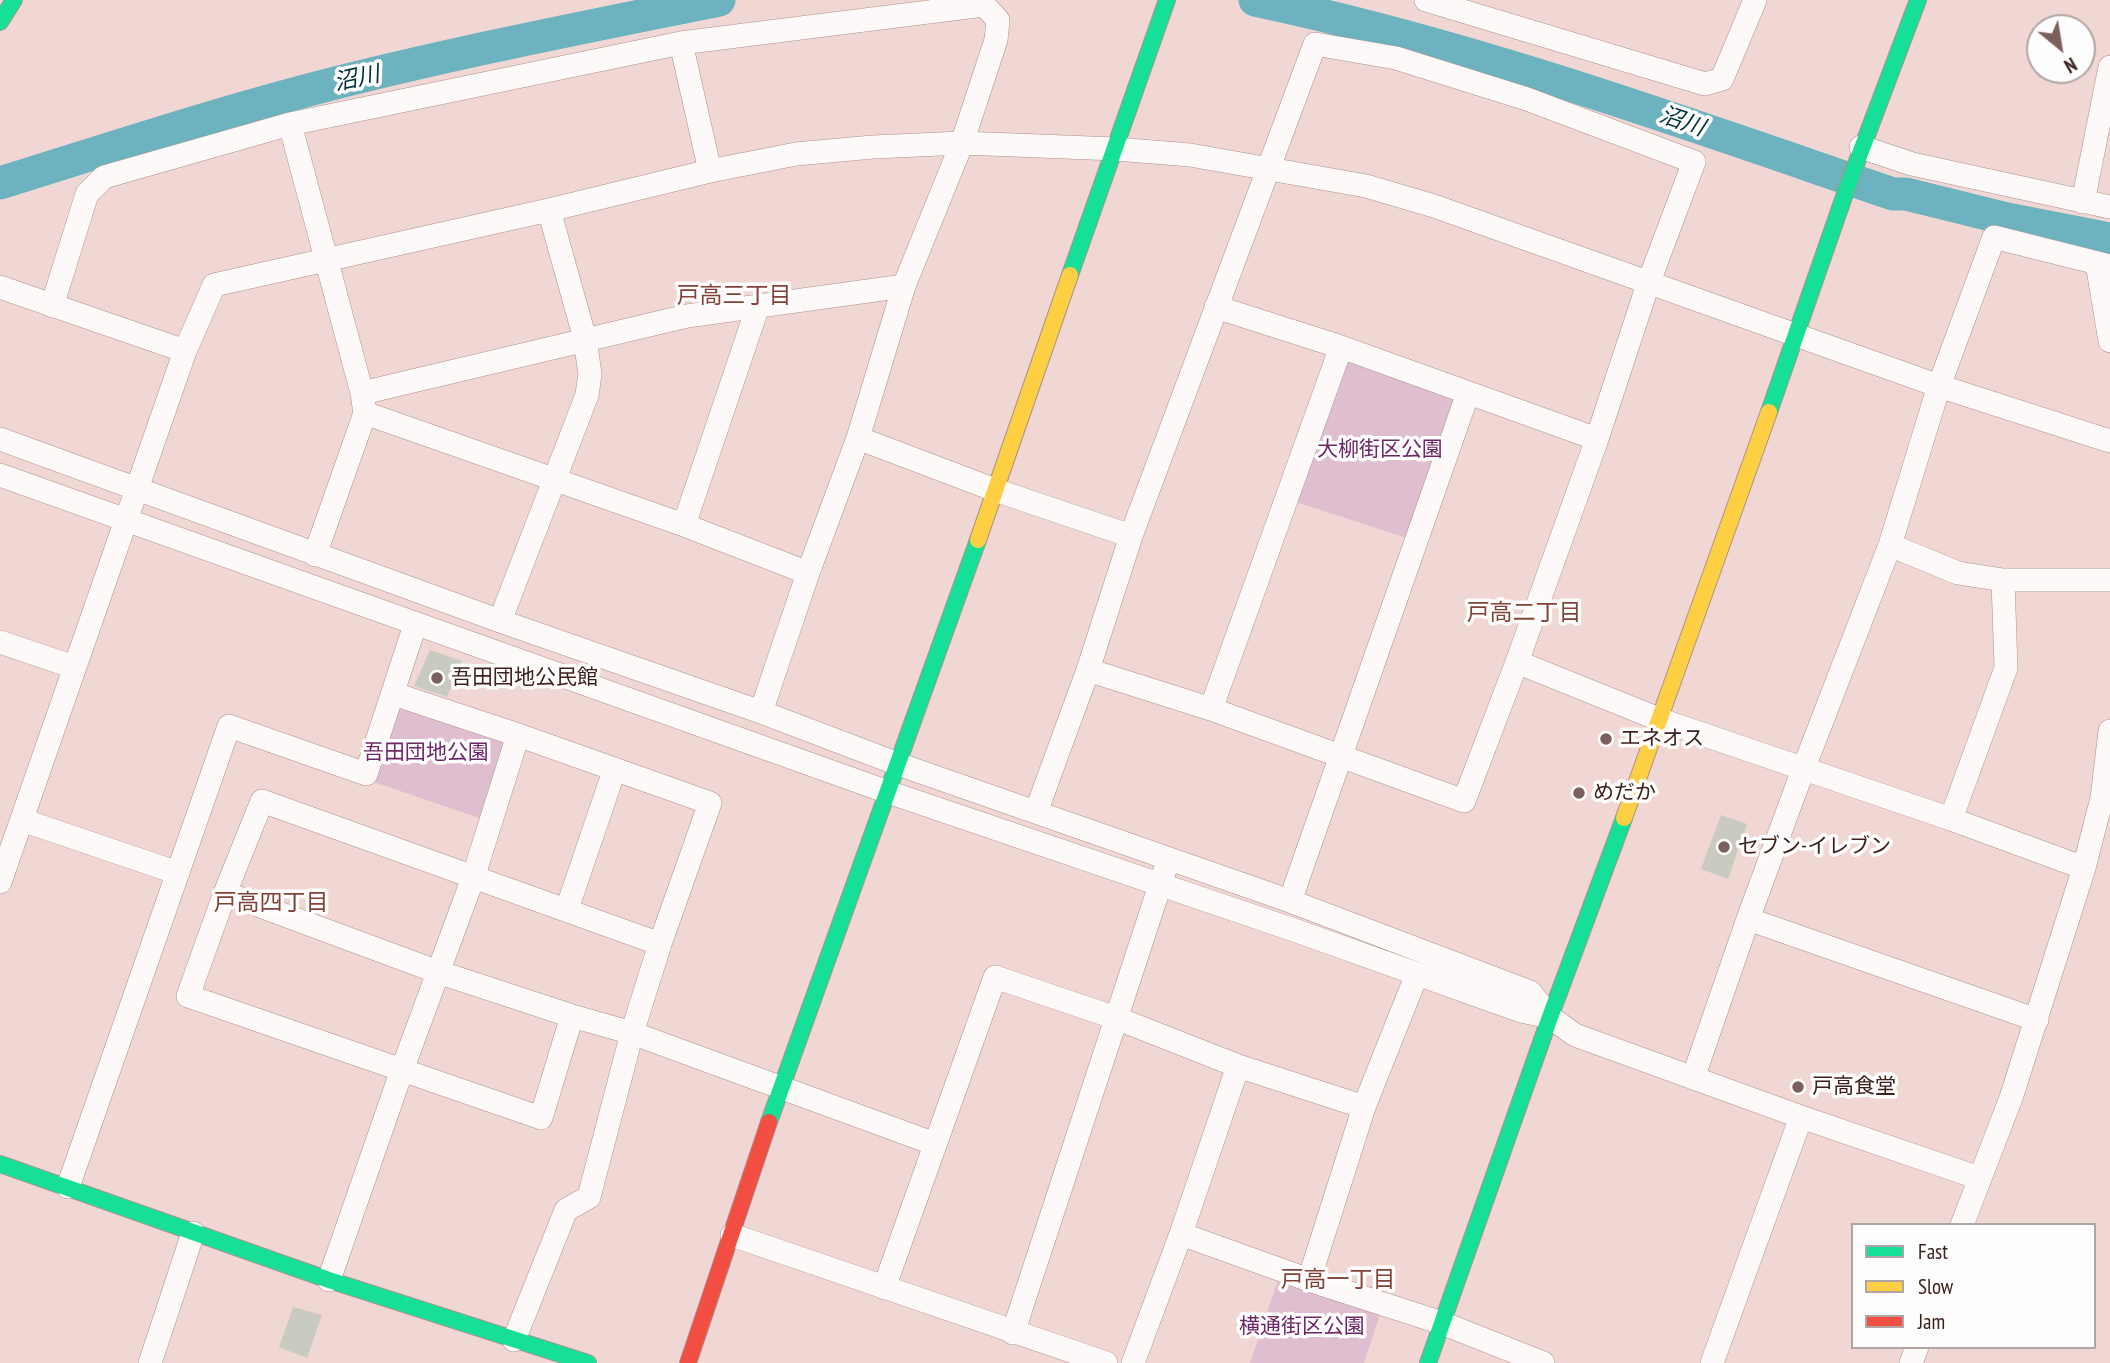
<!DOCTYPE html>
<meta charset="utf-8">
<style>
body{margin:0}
#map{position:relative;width:2110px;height:1363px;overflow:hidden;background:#f1d7d3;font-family:"PT Sans Narrow",sans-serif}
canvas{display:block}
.legend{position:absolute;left:1851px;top:1223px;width:245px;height:126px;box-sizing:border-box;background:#fdfdfd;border:2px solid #b0a5a3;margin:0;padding:9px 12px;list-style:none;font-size:21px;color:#3c201b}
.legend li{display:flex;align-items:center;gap:14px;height:35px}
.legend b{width:35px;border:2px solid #b0a5a3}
.north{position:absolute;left:2026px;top:14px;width:70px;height:70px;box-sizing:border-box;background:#fdfdfd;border:2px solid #b0a5a3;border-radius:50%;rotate:150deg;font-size:19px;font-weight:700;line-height:28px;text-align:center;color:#3c201b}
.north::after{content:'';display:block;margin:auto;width:24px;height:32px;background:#7b605b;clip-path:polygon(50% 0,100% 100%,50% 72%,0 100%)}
</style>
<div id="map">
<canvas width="2110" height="1363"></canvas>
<ul class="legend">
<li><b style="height:9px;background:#16e098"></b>Fast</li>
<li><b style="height:9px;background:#ffcf43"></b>Slow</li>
<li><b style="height:9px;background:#f24e42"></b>Jam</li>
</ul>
<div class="north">N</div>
</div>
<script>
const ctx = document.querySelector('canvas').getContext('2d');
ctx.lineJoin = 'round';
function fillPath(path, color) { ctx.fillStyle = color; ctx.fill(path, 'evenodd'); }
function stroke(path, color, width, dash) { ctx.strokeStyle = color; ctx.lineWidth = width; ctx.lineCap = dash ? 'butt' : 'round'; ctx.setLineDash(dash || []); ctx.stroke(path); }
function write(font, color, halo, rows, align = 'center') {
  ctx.font = font + ' "PT Sans Narrow","Noto Sans JP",sans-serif'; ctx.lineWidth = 7; ctx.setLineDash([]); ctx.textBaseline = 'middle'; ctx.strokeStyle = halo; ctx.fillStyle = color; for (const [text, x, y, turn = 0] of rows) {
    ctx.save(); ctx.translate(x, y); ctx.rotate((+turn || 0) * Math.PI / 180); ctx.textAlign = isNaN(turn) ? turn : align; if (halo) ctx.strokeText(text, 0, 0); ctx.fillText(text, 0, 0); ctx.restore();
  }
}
fillPath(new Path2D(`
 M1345,361L1465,402L1416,541L1293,501Z
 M398,696L512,740L485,820L368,780Z
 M1278,1280L1380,1315L1364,1363H1250Z`), '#dfbfcf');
stroke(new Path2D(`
 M1255,0C1473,46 1682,122 1893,194H1906L2007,219L2110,239
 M0,183C106,150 212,115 320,87C452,53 586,27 719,0`), '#6db3bf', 33);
fillPath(new Path2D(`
 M430,650L462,661L447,697L414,686Z
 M1721,815L1747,824L1728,879L1701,869Z
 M293,1307L322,1315L307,1358L279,1347Z`), '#cacbc0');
const street = new Path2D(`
 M1426,0L1705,84L1722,79L1755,0
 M681,43L710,171
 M290,124L362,393L365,413L315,555
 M1861,147L1912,164L2110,207
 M2083,202L2110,67
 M2097,263L2110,341
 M0,287L185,351
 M52,306L87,194L104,177L290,124L681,43L984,5L998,20L996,40L962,143L904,286L858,438L808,573L761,712
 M1216,307L1341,347L1597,439
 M362,393L687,316L904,286
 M365,413L684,525L808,573
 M858,438L995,490L1131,536
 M0,439L500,621L761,712L898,764L1290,901L1530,992L1550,1017L1575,1035L1801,1117L1979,1178
 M0,475L888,792L1294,930L1521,1011L1550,1017
 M684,525L758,306
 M1890,545L1958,573L2003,580H2110
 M500,621L587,395L590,374L585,339L549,210
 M0,642L74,667
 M1517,662L1661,720L1951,819L2084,868
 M394,694L518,735L710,803L660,944L632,1033L589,1197L566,1210L514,1340
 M1211,709L1341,347
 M1036,812L1088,670L1131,536L1315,44L1396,58L1527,99L1694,162L1648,284L1597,439L1517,662L1464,801L1211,709L1088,670
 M1951,819L2006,668L2003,580
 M22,820L178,873
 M0,882L185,351L214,285L549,210L710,171L796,154L873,147L962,143L1116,149L1190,155L1366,186L1434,206L1939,386L2110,441
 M225,893L438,972L572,1016L632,1033L935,1144
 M1290,901L1468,393
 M567,909L614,771
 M1748,919L2037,1020
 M572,1016L541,1118L188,996L225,893L262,801L660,944
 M1693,1078L1748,919L1803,770L1890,545L1939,386L1994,237L2110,266
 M68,1187L229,726L366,774L415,625
 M1962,1225L2011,1098L2084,868L2102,798L2110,731
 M1181,1234L1309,1280L1442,1323L1543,1363
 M732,1235L1106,1363
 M329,1280L402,1070L473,878L518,735
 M1309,1280L1364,1107L1417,974
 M884,1288L995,977L1116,1018L1238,1066L1364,1107
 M1013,1333L1165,870
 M150,1363L193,1233
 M1133,1363L1181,1234L1238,1066
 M1712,1363L1801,1117
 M1911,1363L1917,1347`);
const fast = new Path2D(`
 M0,22L14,0
 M1070,275L1167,0
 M1769,412L1847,188L1918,0
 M769,1122L978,540
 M0,1164L329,1280L588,1363
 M1428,1363L1550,1017L1624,818`);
const slow = new Path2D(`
 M978,540L1070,275
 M1624,818L1769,412`);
const jam = new Path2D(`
 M688,1363L769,1122`);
stroke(street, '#aa928e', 24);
stroke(fast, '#aa928e', 18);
stroke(slow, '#aa928e', 18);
stroke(jam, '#aa928e', 18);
stroke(street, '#fdf9f8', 23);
stroke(fast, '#16e098', 16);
stroke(slow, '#ffcf43', 16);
stroke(jam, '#f24e42', 16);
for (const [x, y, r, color] of [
 [437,678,7,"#7b605b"],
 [1606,739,7,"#7b605b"],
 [1579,793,7,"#7b605b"],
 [1724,847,7,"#7b605b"],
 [1798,1087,7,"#7b605b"]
]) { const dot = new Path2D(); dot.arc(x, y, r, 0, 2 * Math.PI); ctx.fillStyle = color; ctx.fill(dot); stroke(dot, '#fdfdfd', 2.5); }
write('21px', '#6d2767', '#fdfdfd', [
 ["大柳街区公園",1380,450],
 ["吾田団地公園",426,753],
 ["横通街区公園",1302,1327]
]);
write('21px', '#3c201b', '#fdfdfd', [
 ["吾田団地公民館",451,678],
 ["エネオス",1620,739],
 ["めだか",1593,793],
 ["セブン-イレブン",1738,847],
 ["戸高食堂",1812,1087]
], 'left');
write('italic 23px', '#003139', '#fdfdfd', [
 ["沼川",357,79,-12],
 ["沼川",1682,122,19]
]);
write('23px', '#824237', '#fdfdfd', [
 ["戸高三丁目",734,296],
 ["戸高二丁目",1524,613],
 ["戸高四丁目",271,903],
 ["戸高一丁目",1338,1280]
]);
</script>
